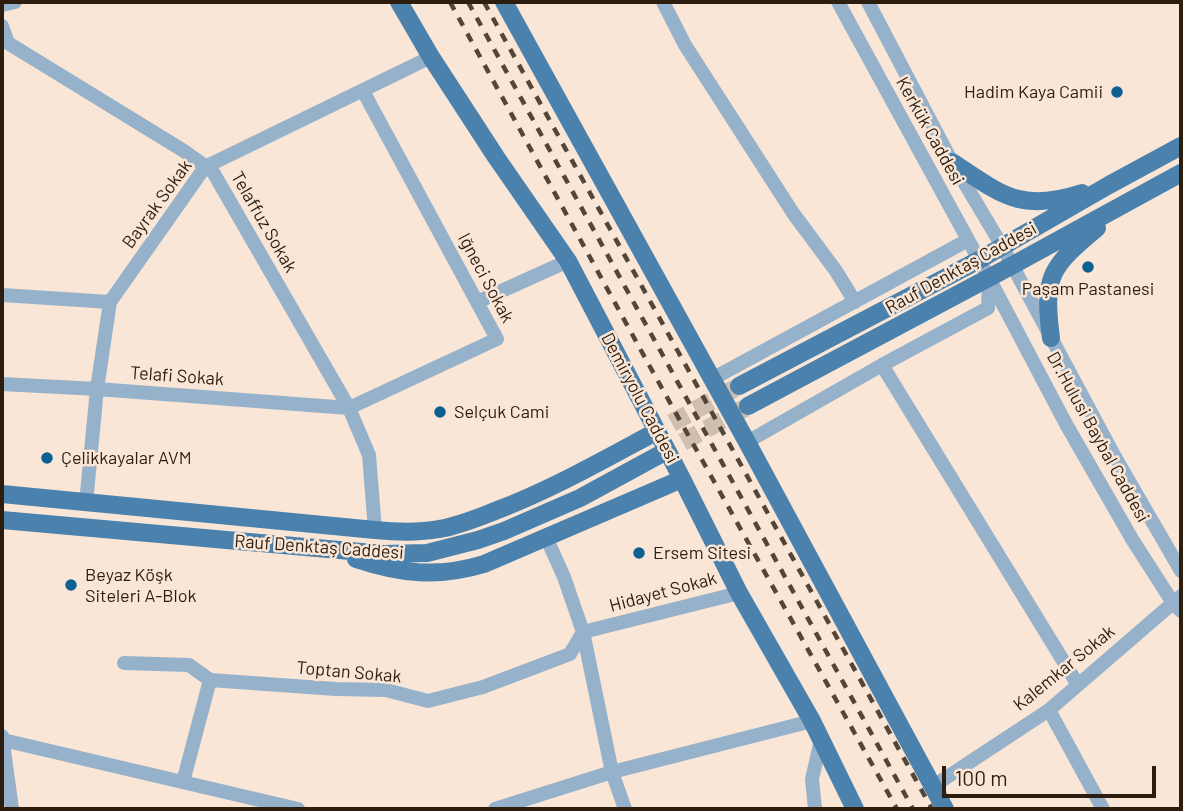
<!DOCTYPE html>
<meta charset="utf-8">
<style>
body{margin:0}
#map{position:relative;width:1183px;height:811px;overflow:hidden;background:#f9e6d7;font-family:Barlow,sans-serif}
canvas{display:block}
.frame{position:absolute;inset:0;border:4px solid #2d1d0e;pointer-events:none}
.scale{position:absolute;left:942px;top:766px;width:214px;height:32px;box-sizing:border-box;border:4px solid #2d1d0e;border-top:0;padding-left:9px;font-size:21px;line-height:24px;white-space:nowrap;color:#2d1d0e;-webkit-text-stroke:5px #f9e6d7;paint-order:stroke}
</style>
<div id="map">
<canvas width="1183" height="811"></canvas>
<div class="frame"></div>
<div class="scale">100 m</div>
</div>
<script>
const ctx = document.querySelector('canvas').getContext('2d');
ctx.lineJoin = 'round';
function stroke(path, color, width, dash) { ctx.strokeStyle = color; ctx.lineWidth = width; ctx.lineCap = dash ? 'butt' : 'round'; ctx.setLineDash(dash || []); ctx.stroke(path); }
function write(font, color, halo, rows, align = 'center') {
  ctx.font = font + ' Barlow,sans-serif'; ctx.lineWidth = 5; ctx.setLineDash([]); ctx.textBaseline = 'middle'; ctx.strokeStyle = halo; ctx.fillStyle = color; for (const [text, x, y, turn = 0] of rows) {
    ctx.save(); ctx.translate(x, y); ctx.rotate((+turn || 0) * Math.PI / 180); ctx.textAlign = isNaN(turn) ? turn : align; if (halo) ctx.strokeText(text, 0, 0); ctx.fillText(text, 0, 0); ctx.restore();
  }
}
stroke(new Path2D(`
 M648,436L739,386
 M659,455L745,408`), '#d0beaf', 18, [18, 9]);
stroke(new Path2D(`
 M663,2L685,45L793,213L836,271L855,302
 M838,2L989,278L1066,424L1132,539L1173,603L1181,611
 M868,2L952,162L1002,246L1115,457L1181,571
 M2,5L15,2
 M2,26L8,43L184,151L213,172L349,408L369,455L375,530
 M2,295L110,302
 M477,302L568,261
 M882,365L1078,685
 M712,379L968,240
 M2,384L97,389L349,408L497,339L363,91
 M747,442L882,365L988,308L989,279
 M86,503L97,389L110,302L205,167L431,57
 M546,537L564,577L583,632L612,772L625,809
 M124,663L189,665L210,680L336,689L386,690L428,701L483,687L570,654L583,632L739,593
 M1049,710L1103,809
 M2,736L12,809
 M3,740L298,809
 M183,782L210,680
 M932,787L1049,710L1181,596
 M495,809L612,772L812,721
 M815,809L812,779L821,740`), '#96b2ca', 14);
stroke(new Path2D(`
 M399,2L431,57L496,157L568,261L682,479L739,593L812,721L855,809
 M504,2L747,442L945,809
 M952,162C1002,195 1020,213 1082,193
 M1051,338C1043,276 1050,267 1097,228
 M739,386L979,260L1109,185L1181,146
 M748,406L1013,265L1181,173
 M2,494L375,530C396,532 418,533 439,529C458,526 477,518 495,511C548,491 598,463 648,436
 M2,520L384,554L427,553L478,540L504,531L580,498L659,455
 M356,559C401,574 438,578 484,564L682,479`), '#4b82ad', 18);
stroke(new Path2D(`
 M450,2L649,365L897,809
 M468,2L913,809
 M484,2L932,809`), '#554536', 4.5, [9, 9]);
for (const [x, y, r, color] of [
 [1117,92,7,"#0d6092"],
 [1088,267,7,"#0d6092"],
 [440,412,7,"#0d6092"],
 [47,458,7,"#0d6092"],
 [639,553,7,"#0d6092"],
 [71,585,7,"#0d6092"]
]) { const dot = new Path2D(); dot.arc(x, y, r, 0, 2 * Math.PI); ctx.fillStyle = color; ctx.fill(dot); stroke(dot, '#f9e6d7', 2.5); }
write('18px', '#2d1d0e', '#f9e6d7', [
 ["Hadim Kaya Camii",1103,92,"right"],
 ["Paşam Pastanesi",1088,289,"center"],
 ["Selçuk Cami",454,412],
 ["Çelikkayalar AVM",61,458],
 ["Ersem Sitesi",653,553],
 ["Beyaz Köşk",85,575],
 ["Siteleri A-Blok",85,596]
], 'left');
write('18px', '#2d1d0e', '#f9e6d7', [
 ["Kerkük Caddesi",930,131,61],
 ["Bayrak Sokak",157,204,-54],
 ["Telaffuz Sokak",264,222,60],
 ["Rauf Denktaş Caddesi",961,268,-29],
 ["Iğneci Sokak",486,278,62],
 ["Telafi Sokak",177,376,4],
 ["Demiryolu Caddesi",640,398,62],
 ["Dr.Hulusi Baybal Caddesi",1098,437,61],
 ["Rauf Denktaş Caddesi",319,547,4],
 ["Hidayet Sokak",663,592,-15],
 ["Kalemkar Sokak",1064,668,-39],
 ["Toptan Sokak",349,672,5]
]);
</script>
